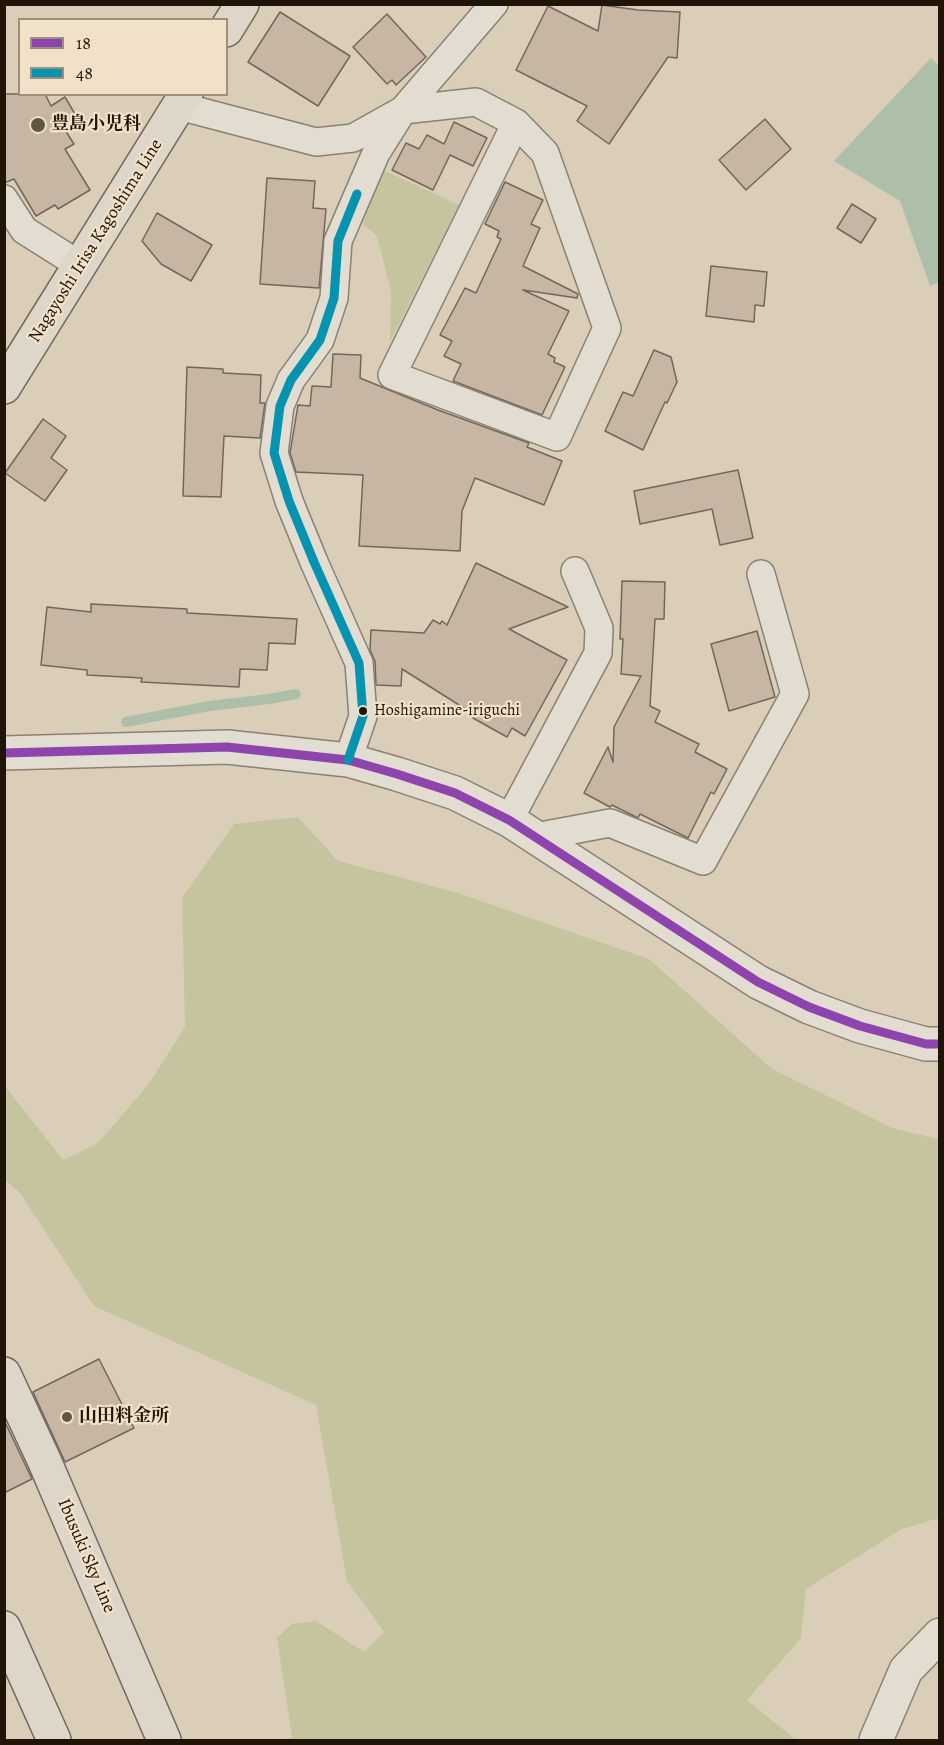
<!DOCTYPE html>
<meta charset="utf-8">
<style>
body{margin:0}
#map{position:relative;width:944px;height:1745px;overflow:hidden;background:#dbceb8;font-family:Alegreya,serif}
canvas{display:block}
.frame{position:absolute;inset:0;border:6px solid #201407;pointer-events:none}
.legend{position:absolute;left:18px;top:18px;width:210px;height:78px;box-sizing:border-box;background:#f1e1c8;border:2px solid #9d8f7b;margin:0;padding:8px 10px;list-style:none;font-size:18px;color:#201407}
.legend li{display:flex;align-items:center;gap:12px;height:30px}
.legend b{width:30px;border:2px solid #9d8f7b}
</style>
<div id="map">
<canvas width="944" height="1745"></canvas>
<div class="frame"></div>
<ul class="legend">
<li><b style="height:8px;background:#8e44ad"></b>18</li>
<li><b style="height:8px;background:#0593b0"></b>48</li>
</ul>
</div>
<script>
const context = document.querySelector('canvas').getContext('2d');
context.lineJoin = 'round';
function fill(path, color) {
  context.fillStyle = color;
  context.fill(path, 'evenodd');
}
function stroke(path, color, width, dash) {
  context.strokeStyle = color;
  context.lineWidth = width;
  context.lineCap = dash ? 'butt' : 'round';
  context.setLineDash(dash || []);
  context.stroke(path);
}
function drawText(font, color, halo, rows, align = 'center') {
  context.font = font + ' Alegreya,"Noto Serif JP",serif';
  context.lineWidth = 4.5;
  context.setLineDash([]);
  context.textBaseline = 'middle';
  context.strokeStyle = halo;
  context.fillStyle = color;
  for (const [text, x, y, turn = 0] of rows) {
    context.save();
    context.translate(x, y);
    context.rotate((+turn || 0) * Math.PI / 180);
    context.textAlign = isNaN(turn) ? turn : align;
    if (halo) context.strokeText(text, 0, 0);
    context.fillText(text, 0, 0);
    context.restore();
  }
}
fill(new Path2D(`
 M381,169L459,205L390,342L391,291L377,236L363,224Z
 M298,817L338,861L455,892L649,959L772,1069L895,1129L939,1139V1518L902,1529L806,1589L801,1638L747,1700L796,1740H285L292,1737L277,1638L292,1624L316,1621L364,1652L384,1632L347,1581L316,1405L94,1306L20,1193L5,1180L4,1085L63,1160L98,1143L148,1085L185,1027L182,898L234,824Z`), '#c6c49f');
fill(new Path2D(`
 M931,58L940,67V282L930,286L900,201L834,161Z`), '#adbfa9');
stroke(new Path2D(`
 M126,722L209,706L269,699L296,694`), '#adbfa9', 10);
const building = new Path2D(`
 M602,5L638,10L680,12L677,58L668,57L609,144L577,121L587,106L516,70L548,6L598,31Z
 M280,12L350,56L318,106L248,62Z
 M387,14L426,57L396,85L392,80L387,84L353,47Z
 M4,94H45L51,106L65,97L79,121L65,130L74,144L65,149L90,190L58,209L55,205L36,216L14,179L4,183Z
 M765,119L791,149L746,190L719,160Z
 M454,122L487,138L473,166L450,155L433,190L392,170L406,143L419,149L427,135L444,144Z
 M267,178L315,181L313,208L326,209L319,288L260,284Z
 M505,182L543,200L531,224L540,228L523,266L578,294L577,298L523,290L569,311L548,354L555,358L554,362L565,367L542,415L453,381L461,364L444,356L452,341L440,335L465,288L476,293L501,239L497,237L499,231L485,224Z
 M852,204L876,219L861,243L837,228Z
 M157,213L212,245L191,281L161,264L142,241Z
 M711,266L767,272L764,306L755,305L754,322L706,316Z
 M654,350L671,357L677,382L667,403L665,402L643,450L605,431L623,392L633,396Z
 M333,354L361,355L360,378L438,410L529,443L527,447L562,461L544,505L475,478L462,511L460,551L359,546L363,475L296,472L290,453L298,405L310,406L312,386L331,387Z
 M187,367L223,369V373L261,375L260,403H265L260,438L224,436L221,497L183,496Z
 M43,419L66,436L51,458L67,470L45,501L5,473Z
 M738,470L753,538L720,545L712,509L640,524L634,491Z
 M476,563L568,607L509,629L567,660L525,736L512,728L507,737L473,718L475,715L402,669L401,686L376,685L375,661L370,650L371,630L424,633L433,620L440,624L442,621L447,625Z
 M622,581L665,582L664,619H655L650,706L660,711L655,722L699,744L695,752L727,769L714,794L711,792L688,838L640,814L638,818L612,805L610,807L584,793L608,747L613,762L614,727L641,676L621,674L623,639H620Z
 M91,604L187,609V613L297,619L295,644L269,643L267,670L240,669L239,687L141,682L142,678L87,675V670L41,665L47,607L91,612Z
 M757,631L775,697L729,711L711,644Z
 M99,1359L134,1428L65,1462L33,1392Z
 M4,1420L32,1479L4,1493Z`);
fill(building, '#c7b6a4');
stroke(building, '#70685b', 1.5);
const minor = new Path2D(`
 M179,106L316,142L353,138L403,110L476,102L516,123L545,153L607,328L557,437L392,375L516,123
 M4,199L24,230L81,266
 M348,760L363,716L359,663L314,562L289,501L274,453L280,406L291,380L320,340L334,298L338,241L376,153L403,110L494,4
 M509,820L598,653L599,628L575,571
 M535,837L610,823L703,861L795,694L761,574`);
const tertiary = new Path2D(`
 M4,753L227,747L348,760L397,774L455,793L509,820L758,982L809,1007L860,1026L926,1044H940
 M876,1740L906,1670L940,1635`);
const primary = new Path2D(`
 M226,30L242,4
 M4,387L186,94`);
const motorway = new Path2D(`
 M4,1374L44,1460L164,1740
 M4,1628L54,1740`);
stroke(minor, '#8a8173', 30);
stroke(tertiary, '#8a8173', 36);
stroke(primary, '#70685b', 36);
stroke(motorway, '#70685b', 36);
stroke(minor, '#e3dcd1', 27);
stroke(tertiary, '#e3dcd1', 33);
stroke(primary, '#ded6c9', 33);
stroke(motorway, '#ded6c9', 33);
stroke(new Path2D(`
 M4,753L227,747L348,760L397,774L455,793L509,820L758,982L809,1007L860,1026L926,1044H940`), '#8e44ad', 9);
stroke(new Path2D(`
 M348,760L363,716L359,663L314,562L289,501L274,453L280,406L291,380L320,340L334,298L338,241L357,194`), '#0593b0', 9);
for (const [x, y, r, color] of [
 [38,125,8,"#615545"],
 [363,711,5,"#201407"],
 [67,1417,6,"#615545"]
]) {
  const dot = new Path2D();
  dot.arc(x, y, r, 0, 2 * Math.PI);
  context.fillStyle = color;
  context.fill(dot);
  stroke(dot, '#f1e1c8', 2);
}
drawText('16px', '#201407', '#f1e1c8', [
 ["Hoshigamine-iriguchi",374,711]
], 'left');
drawText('bold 18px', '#201407', '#f1e1c8', [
 ["豊島小児科",51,125],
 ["山田料金所",79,1417]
], 'left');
drawText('18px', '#201407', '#f1e1c8', [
 ["Nagayoshi Irisa Kagoshima Line",96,241,-58],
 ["Ibusuki Sky Line",86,1556,67]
]);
</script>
